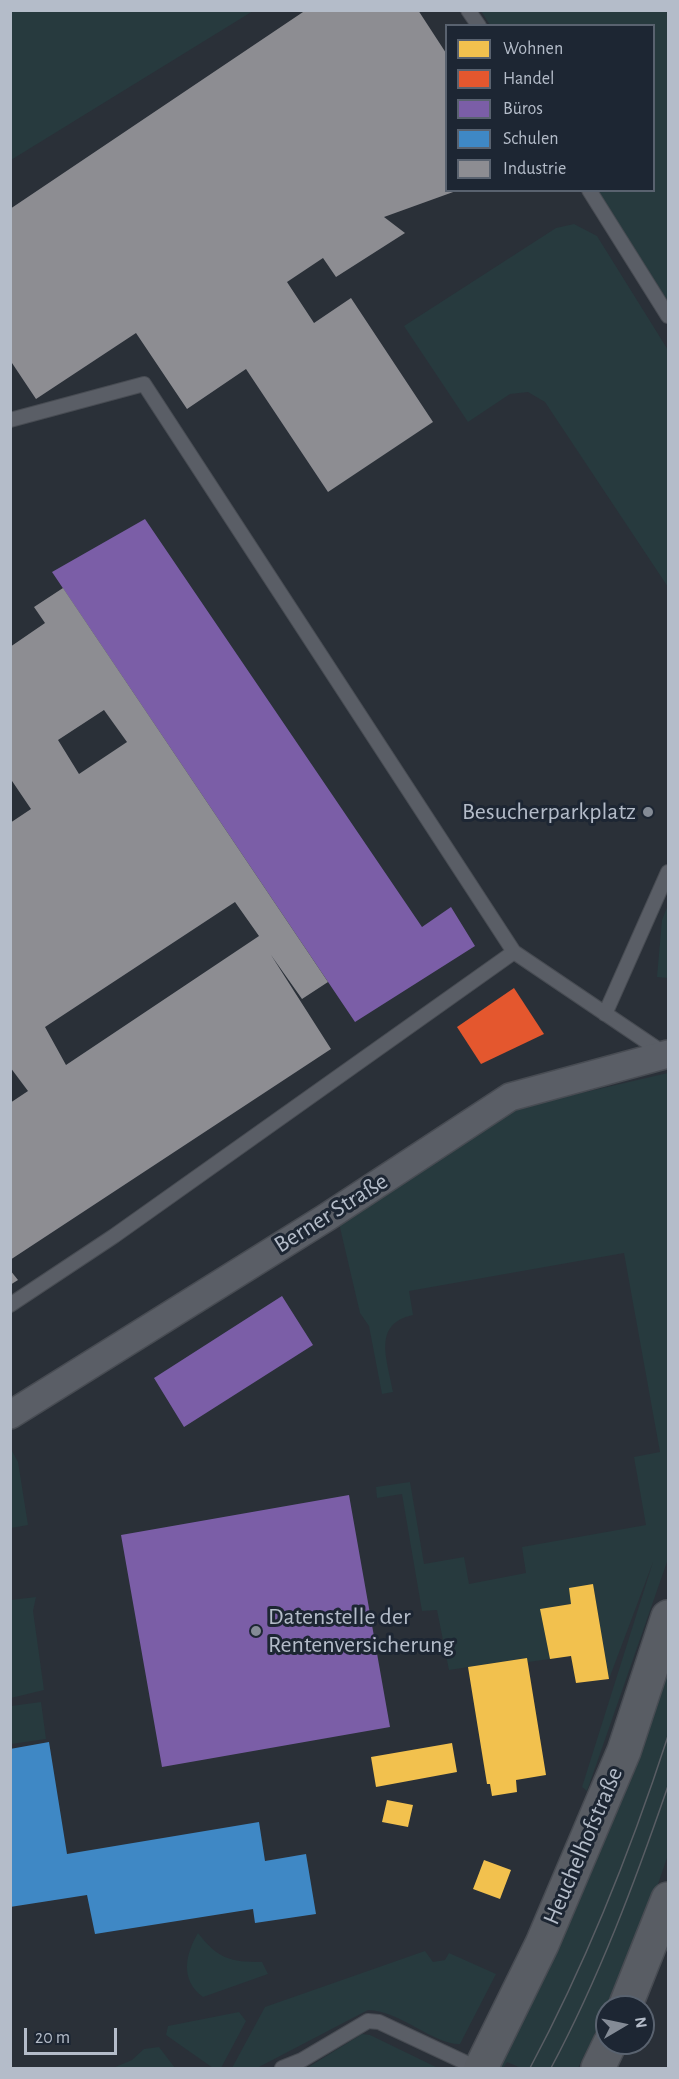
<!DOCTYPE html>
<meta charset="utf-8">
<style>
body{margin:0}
#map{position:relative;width:679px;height:2079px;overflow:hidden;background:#2a3038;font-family:"Alegreya Sans",sans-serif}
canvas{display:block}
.frame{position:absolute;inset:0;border:12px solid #b4bcc9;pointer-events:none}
.legend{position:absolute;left:445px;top:24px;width:210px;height:168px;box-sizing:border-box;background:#1d2633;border:2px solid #59626f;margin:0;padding:8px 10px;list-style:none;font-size:18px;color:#b4bcc9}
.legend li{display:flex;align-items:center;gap:12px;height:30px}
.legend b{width:30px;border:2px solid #59626f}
.north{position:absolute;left:595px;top:1995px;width:60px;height:60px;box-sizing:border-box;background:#1d2633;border:2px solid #59626f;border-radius:50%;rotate:81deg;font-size:16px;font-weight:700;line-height:24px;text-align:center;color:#b4bcc9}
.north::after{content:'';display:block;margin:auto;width:21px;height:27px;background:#848b96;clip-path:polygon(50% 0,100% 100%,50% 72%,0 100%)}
.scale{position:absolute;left:24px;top:2028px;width:93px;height:27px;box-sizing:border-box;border:3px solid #b4bcc9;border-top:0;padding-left:8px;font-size:18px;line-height:21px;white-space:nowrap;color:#b4bcc9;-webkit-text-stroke:4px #1d2633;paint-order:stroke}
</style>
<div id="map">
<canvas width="679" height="2079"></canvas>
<div class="frame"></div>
<ul class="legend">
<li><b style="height:16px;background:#f2c14e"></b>Wohnen</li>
<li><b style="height:16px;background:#e4572e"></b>Handel</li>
<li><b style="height:16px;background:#7b5ea7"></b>Büros</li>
<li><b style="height:16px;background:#3f88c5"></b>Schulen</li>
<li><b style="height:16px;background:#8d8d92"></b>Industrie</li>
</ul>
<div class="north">N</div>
<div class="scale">20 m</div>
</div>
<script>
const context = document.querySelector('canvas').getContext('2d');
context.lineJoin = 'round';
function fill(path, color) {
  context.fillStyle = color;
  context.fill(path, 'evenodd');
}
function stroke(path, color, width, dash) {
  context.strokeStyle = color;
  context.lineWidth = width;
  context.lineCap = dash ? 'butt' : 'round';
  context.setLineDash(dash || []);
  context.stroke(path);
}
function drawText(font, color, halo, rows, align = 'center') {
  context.font = font + ' "Alegreya Sans",sans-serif';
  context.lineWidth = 6;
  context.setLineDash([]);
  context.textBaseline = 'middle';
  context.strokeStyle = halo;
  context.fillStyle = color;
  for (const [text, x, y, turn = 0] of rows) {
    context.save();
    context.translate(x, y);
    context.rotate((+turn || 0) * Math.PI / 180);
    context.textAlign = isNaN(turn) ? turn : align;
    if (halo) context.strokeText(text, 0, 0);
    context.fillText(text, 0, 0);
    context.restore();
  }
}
fill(new Path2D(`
 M11,10H253V11L11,160Z
 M481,11H668V301L597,191L654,190V26L490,25Z
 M574,224L597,236L668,350V587L545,402L528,392L510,394L468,422L404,326L556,228Z
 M668,905V978L657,977L662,920Z
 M668,1073V1559L587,1791L582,1787L653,1562L609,1679L593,1584L571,1604L541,1609L550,1659L528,1662L526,1658L449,1670L437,1610L422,1611L402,1494L377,1498L376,1487L410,1482L424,1564L464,1557L469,1584L526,1573L522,1547L646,1525L634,1457L660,1452L624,1253L409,1291L413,1315C371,1324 388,1361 393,1392L382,1394L369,1326L360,1313L338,1219L516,1108Z
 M11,1449L18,1462L28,1525L11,1528Z
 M36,1597L33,1611L44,1690L11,1698V1600Z
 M668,1657V1855L646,1919L615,1993L578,2068H521L507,2062L503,2068H495Z
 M41,1702L46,1739L11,1744V1706Z
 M198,1933C218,1959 230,1962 262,1962L268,1974L203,1997C180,1980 185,1955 198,1933Z
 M425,1951L433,1962L445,1960L449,1953L496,1974L460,2044C434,2045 401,2011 368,2010L257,2068H232L265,2007Z
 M239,2012L246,2021L221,2068H213L166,2035L168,2026Z
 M362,2034L370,2035L438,2068H307Z
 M159,2047L175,2068H113L132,2060L144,2049Z`), '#273a3e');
fill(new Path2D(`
 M593,1584L609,1679L576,1683L571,1656L550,1659L540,1609L571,1604L569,1588Z
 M527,1658L546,1775L516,1780L517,1792L492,1796L490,1784H487L468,1667Z
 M452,1743L457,1772L376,1787L371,1757Z
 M387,1800L413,1805L408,1827L382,1822Z
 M484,1860L511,1870L500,1899L473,1889Z`), '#f2c14e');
fill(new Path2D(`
 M514,988L544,1034L481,1064L457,1027Z`), '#e4572e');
fill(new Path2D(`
 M145,519L422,927L451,907L475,946L355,1022L52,572Z
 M282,1296L313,1345L184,1427L154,1378Z
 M349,1495L390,1727L162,1767L121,1535Z`), '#7b5ea7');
fill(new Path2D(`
 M49,1742L67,1854L259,1822L265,1861L306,1854L316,1914L255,1923L253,1909L95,1934L87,1895L10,1907V1749Z`), '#3f88c5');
fill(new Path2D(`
 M306,10H418L446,53V190L456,191L384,217L405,233L336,277L323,258L287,282L314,323L351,298L433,422L328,492L246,369L187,409L136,333L36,399L10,360V209Z
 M63,588L328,982L302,999L271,955L331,1049L10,1260V1103L28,1091L10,1067V823L31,809L10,778V647L45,623L34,607ZM104,710L127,742L79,774L58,740ZM235,902L259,936L66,1065L45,1027Z
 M10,1270L18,1280L10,1285Z`), '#8d8d92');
const lane = new Path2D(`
 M468,10L479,26
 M589,190L668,316
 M10,420L144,384L514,952L665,1054
 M605,1014L668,872
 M10,1305L114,1236L514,952
 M282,2068L302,2060L368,2021L379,2022L477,2068`);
const street = new Path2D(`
 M10,1415L327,1217L510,1097L668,1054`);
const secondary = new Path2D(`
 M625,2007L668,1899
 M481,2068L542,1944L624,1751L668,1617
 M598,2068L610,2043`);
stroke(lane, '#484c53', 16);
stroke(street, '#484c53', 30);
stroke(secondary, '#484c53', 36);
stroke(lane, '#5a5e66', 14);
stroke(street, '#5a5e66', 27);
stroke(secondary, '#595d64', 33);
stroke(new Path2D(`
 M530,2068C586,1963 631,1850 668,1736
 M551,2068C599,1978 635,1882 668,1786`), '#595d64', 1.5);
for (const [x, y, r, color] of [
 [648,812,6,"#848b96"],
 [256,1631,6,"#848b96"]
]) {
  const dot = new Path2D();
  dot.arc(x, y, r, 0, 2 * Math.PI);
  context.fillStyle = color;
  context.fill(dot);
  stroke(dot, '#1d2633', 2);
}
drawText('24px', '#b4bcc9', '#1d2633', [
 ["Besucherparkplatz",636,812],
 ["Datenstelle der",268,1617,"left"],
 ["Rentenversicherung",268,1645,"left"]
], 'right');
drawText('24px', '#b4bcc9', '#1d2633', [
 ["Berner Straße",331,1213,-32],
 ["Heuchelhofstraße",583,1846,-67]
]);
</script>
